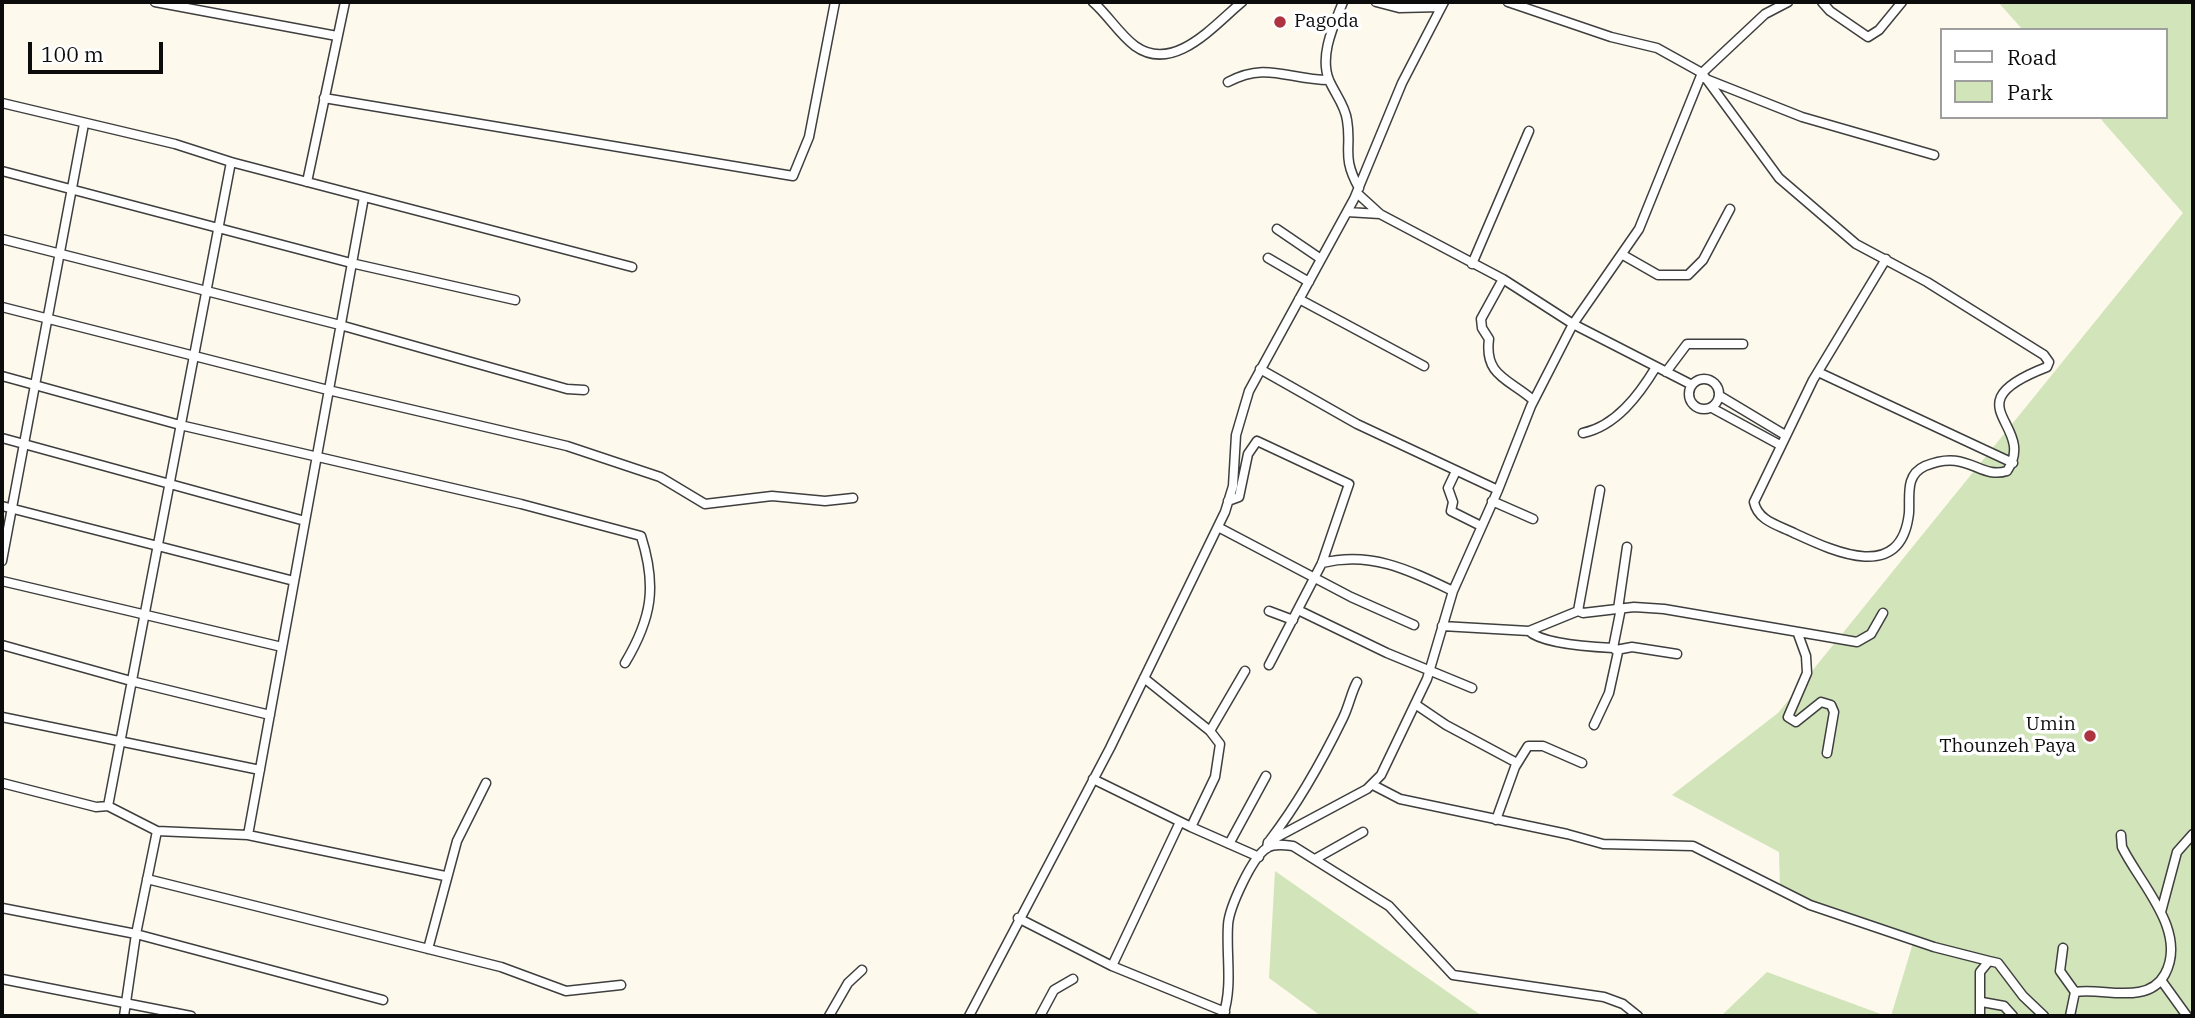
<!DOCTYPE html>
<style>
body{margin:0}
#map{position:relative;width:2195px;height:1018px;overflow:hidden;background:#fdf9ec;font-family:"IBM Plex Serif",serif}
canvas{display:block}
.frame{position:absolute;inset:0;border:4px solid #0c0c0c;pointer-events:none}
.legend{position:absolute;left:1940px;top:28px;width:228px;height:91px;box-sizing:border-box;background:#fff;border:2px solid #9e9e9e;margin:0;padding:9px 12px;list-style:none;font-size:21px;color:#0c0c0c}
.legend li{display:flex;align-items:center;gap:14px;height:35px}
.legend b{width:35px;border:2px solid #9e9e9e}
.scale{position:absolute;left:28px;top:42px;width:135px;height:32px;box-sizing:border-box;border:4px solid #0c0c0c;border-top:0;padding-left:9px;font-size:21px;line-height:24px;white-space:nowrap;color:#0c0c0c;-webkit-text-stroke:5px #fff;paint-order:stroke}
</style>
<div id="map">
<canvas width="2195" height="1018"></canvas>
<div class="frame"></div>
<ul class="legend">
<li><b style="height:9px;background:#fff"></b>Road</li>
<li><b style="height:19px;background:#d2e4ba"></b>Park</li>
</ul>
<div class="scale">100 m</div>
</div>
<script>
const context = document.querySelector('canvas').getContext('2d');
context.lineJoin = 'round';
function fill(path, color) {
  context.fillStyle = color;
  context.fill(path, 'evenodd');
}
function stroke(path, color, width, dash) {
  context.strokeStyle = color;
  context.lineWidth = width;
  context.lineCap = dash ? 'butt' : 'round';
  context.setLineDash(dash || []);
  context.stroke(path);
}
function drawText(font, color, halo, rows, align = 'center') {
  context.font = font + ' "IBM Plex Serif",serif';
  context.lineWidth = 7;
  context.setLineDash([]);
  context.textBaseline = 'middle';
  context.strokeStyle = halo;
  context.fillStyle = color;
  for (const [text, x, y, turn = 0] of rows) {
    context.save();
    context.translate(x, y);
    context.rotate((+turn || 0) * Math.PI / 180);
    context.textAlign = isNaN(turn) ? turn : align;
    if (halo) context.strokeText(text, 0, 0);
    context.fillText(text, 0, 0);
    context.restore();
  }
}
fill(new Path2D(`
 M1998,2H2193V1016H1891L1913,943L1780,888L1779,852L1672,795L1778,713L2183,213L2099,117H2165V30H2023Z
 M1275,871L1482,1016H1321L1269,978Z
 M1767,972L1886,1016H1721Z`), '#d2e4ba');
const minor = new Path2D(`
 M155,2L337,36
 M1093,2C1108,15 1119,34 1135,46C1174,74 1214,25 1242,2
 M1343,2C1334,25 1319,55 1329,80C1335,94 1345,105 1347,120C1352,149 1341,156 1359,188
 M1376,2L1399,8L1441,7
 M1508,2L1611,37L1657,48L1702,73L1779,178L1856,244L1927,282L2044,355L2049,362L2047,367C1948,405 2039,424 2007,471C1979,480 1968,448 1925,466C1905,475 1910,495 1909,513C1901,584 1833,551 1794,533C1778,525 1758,521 1754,502L1813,380L1886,259
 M1822,2L1830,11L1868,37L1879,30L1902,2
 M1706,79L1802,117L1934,155
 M1228,82C1267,61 1288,80 1329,80
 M324,98L793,176L809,137L835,2
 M2,103L175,144L231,162L632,267
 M2,171L351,263L515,300
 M307,182L345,2
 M1357,193L1380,214L1503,279L1573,324L1692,385
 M1347,212L1380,214
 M1277,229L1321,259
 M2,239L340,325L567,389L584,390
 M1623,255L1658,275H1688L1703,260L1730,209
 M1268,258L1309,282
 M1472,264L1529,131
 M1503,279L1481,319L1482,328L1489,339C1484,376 1509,379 1533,400
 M1299,299L1424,366
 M2,307L328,390L567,446L660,477L705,504L772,496L825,501L853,498
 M1260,369L1357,424L1498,490
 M1666,372L1687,344H1743
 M1818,372L2013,463
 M2,376L180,425L521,504L641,536C657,586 652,618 625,663
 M1689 394a15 15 0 1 1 30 0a15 15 0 1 1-30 0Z
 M1720,396L1785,435
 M1712,408L1780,445
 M1583,433C1616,426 1639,395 1656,367
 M2,438L305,521
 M1456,471L1448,488L1453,502L1451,511L1481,526
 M1228,501L1239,497L1248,454L1257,441L1349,484L1322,563L1269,665
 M1492,501L1533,519
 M2,506L294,581
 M1218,527L1351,597L1414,625
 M2,561L84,124
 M1322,563C1371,551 1409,570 1453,591
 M2,581L282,647
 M1618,609L1627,547
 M1298,610L1387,653L1472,688
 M1269,611L1293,620
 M1578,611L1600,490
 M1442,626L1529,631L1578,611L1583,613L1634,607L1664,609L1857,642L1871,634L1883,613
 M1529,631C1542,644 1593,647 1613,648L1618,652L1609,693L1594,725
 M1798,634L1806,656L1807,673L1788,717L1796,722L1821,702L1831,705L1834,712L1827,753
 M2,645L131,681L270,715
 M1613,648L1621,608
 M1616,650L1632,647L1677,654
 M1144,678L1210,731L1220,744L1215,777L1191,827
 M1415,704L1446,725L1517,763
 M2,717L260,770
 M1210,731L1245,671
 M1093,779L1191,827L1259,857
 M2,783L96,807L108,806L157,831L248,835L445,876
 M1373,785L1400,799L1567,834L1603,844L1693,846L1810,905L1934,947L1989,961
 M108,806L231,162
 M1496,820L1515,767L1528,746H1543L1582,763
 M248,835L364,197
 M1270,840C1300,801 1322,761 1343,718C1349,706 1351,693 1357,682
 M1229,844L1266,776
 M1267,848L1268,842L1367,789L1381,775L1427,679L1453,591L1498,490L1531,406L1573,324L1639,229L1702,73L1765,14L1788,2
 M1315,859L1363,832
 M147,879L501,967L566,991L621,985
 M2,908L136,934L383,1000
 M2161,912L2177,852L2193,834
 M1018,918L1112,966L1225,1012
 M2063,948L2060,971L2075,992
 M428,949L457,841L486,783
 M1112,966L1180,822
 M2,979L191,1016
 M2161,980L2187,1016
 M1982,1002L2004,1006L2013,1016
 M124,1016L136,934L157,831
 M829,1016L848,983L862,970
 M969,1016L1110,748L1225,512L1233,486L1236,435L1249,391L1354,199L1402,83L1444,2
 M1040,1016L1054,990L1073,979
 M1223,1016C1233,985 1226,957 1228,925C1229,908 1252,857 1267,848C1274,843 1285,845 1293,846L1389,906L1453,975L1604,997L1623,1004L1638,1016
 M1980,1016V972L1989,961L1998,963L2023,996L2044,1016
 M2070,1016L2075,992C2096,989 2118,996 2139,992C2151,990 2159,985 2165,974C2188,931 2140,884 2122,847L2121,835`);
stroke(minor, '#3f3f3f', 11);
stroke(minor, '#fff', 8);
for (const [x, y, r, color] of [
 [1280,22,7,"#ad3341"],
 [2090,736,7,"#ad3341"]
]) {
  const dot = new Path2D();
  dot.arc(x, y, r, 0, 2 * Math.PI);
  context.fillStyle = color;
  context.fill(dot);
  stroke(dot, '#fff', 2.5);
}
drawText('19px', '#0c0c0c', '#fff', [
 ["Pagoda",1294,22],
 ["Umin",2076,725,"right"],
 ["Thounzeh Paya",2076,747,"right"]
], 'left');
</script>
